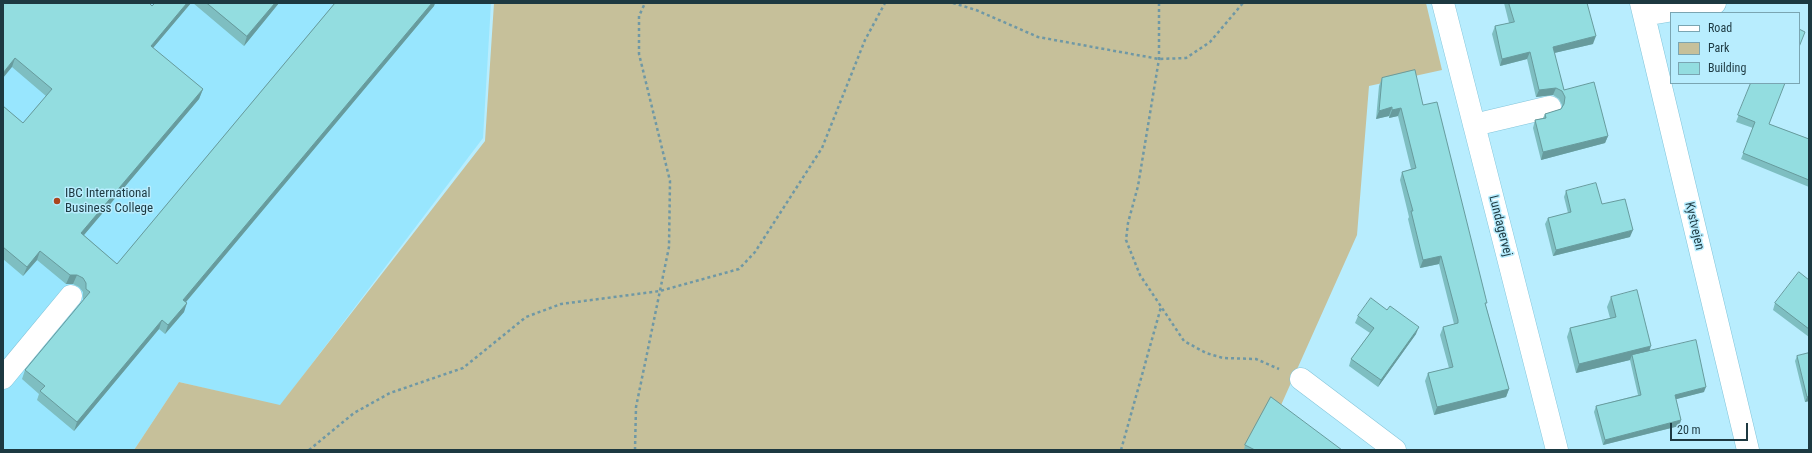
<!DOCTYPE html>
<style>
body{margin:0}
#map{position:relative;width:1812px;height:453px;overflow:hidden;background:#b8edfe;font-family:"Roboto Condensed",sans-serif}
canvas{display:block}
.frame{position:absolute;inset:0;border:4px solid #1d3941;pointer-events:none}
.legend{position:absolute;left:1670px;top:12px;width:130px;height:72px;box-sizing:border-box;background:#b8edfe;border:1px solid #7aa5b2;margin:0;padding:5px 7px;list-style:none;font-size:12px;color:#1d3941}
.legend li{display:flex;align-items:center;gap:8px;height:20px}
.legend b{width:20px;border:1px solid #7aa5b2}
.scale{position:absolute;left:1670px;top:423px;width:78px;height:18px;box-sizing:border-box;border:2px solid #1d3941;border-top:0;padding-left:5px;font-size:12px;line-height:14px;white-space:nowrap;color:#1d3941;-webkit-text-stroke:3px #b8edfe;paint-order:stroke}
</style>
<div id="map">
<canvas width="1812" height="453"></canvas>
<div class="frame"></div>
<ul class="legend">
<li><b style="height:5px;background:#fff"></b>Road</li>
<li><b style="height:11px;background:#c6c09a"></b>Park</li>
<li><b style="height:11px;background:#93dde0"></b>Building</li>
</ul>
<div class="scale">20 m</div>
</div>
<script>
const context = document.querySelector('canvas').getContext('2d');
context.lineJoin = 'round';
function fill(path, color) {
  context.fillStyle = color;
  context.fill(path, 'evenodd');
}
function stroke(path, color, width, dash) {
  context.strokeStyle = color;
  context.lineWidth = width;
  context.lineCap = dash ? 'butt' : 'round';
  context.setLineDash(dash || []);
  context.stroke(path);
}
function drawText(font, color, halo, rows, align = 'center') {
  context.font = font + ' "Roboto Condensed",sans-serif';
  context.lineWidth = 3;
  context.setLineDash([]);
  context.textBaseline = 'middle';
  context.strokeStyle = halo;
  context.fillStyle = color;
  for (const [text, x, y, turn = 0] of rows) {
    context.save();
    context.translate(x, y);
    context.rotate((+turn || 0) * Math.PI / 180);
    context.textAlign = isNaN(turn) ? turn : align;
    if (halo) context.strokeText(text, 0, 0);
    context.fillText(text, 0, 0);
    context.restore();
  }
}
fill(new Path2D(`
 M3,3H491L483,138L280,406L179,382L134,450H3Z`), '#98e6fe');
fill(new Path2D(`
 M494,3H1426L1442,70L1369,86L1357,235L1261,450H134L179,382L280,405L485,141Z`), '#c6c09a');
const minor = new Path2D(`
 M1443,3L1557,450
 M1641,3L1748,450
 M1644,15L1715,3
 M1474,125L1550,107
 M3,378L71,296
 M1301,379L1395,450`);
stroke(minor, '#83c5da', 23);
stroke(new Path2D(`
 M953,3L976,10L1038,37L1159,59L1186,58L1210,42L1243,3
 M1159,3V59L1138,186L1128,223L1126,240L1140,275L1184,341L1206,353L1223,358L1256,359L1279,369
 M309,450L354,413L390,393L463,368L526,317L561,304L660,291L739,269L755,252L822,148L865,40L885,3
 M635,450L636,407L669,247L670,181L639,54V16L645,3
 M1121,450L1161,307`), '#6f98a5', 2.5, [3, 3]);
stroke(minor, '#fff', 22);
fill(new Path2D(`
 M3,3L152,6L191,3L153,48L203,89L199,99L84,235L117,264L335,3H435L434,6L186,302L184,312L165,334L159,329L74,431L37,400L39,394L22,379L25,370L84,299H83V292L79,287L73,284H66L37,260L23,276L3,259V106L23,123L46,96L12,67Z
 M193,3H279L244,46Z
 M1504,3H1587L1593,44L1554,53L1564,90L1608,136L1605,143L1541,160L1533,128L1535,120L1543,118L1545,114L1561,109L1562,107V105L1559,99L1553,95L1536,97L1527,59L1500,66L1492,34L1495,26L1509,23Z
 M1382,78L1423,105L1486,306L1509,389L1506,397L1434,415L1425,381L1428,373L1449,368L1440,335L1443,327L1454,324L1439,264L1420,268L1408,219L1409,217L1400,180L1402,172L1411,169L1398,116L1389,118V116L1376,119L1379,86Z
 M1751,83L1769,124L1809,139V187L1741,159L1753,128L1736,122Z
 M1566,191L1602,204L1630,237L1553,256L1545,224L1548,218L1568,213L1564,197Z
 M1809,280V337L1773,310L1775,303Z
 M1611,297L1649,351L1704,392L1676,399L1681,420L1679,426L1603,445L1594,412L1596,406L1638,395L1630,360L1576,373L1567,337L1570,328L1610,318L1607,307Z
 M1358,316L1416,334L1378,387L1349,366L1351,359L1370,333L1355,323Z
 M1809,353V401L1805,402L1795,361L1797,356Z
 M1245,445L1342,450H1244Z`), '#7ebec1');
fill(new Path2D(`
 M187,3H191L147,55L151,46Z
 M275,3H279L244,46L247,36Z
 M432,3H435L434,6L180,309L183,300Z
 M1596,36L1593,44L1550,54L1553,47Z
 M1530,52L1527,59L1500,66L1502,59Z
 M15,58L12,67L3,78V73Z
 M1556,88L1553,95L1536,97L1539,90Z
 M203,89L199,99L78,242L81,233Z
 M1392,107L1389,116L1376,119L1379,111Z
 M1401,108L1398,116L1389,118L1392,110Z
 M1608,136L1605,143L1541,160L1543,152Z
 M1633,230L1630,237L1553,256L1556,250Z
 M40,251L37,260L23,276L27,267Z
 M1441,256L1439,264L1420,268L1423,260Z
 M70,275H77L73,284H66Z
 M187,303L184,312L165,334L168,325Z
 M162,320L159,329L74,431L77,422Z
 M1419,327L1416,334L1378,387L1381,380Z
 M1651,346L1648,355H1632L1630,360L1576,373L1579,364Z
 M1706,387L1704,392L1673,400L1675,395Z
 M1509,389L1506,397L1434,415L1437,407Z
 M1809,396V401L1805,402L1807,397Z
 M1681,420L1679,426L1603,445L1605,440Z`), '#679b9d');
const building = new Path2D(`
 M3,3H149L152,6L155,3H187L151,46L203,89L81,233L117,264L335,3H432L183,300L187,303L168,325L162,320L77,422L40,391L45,386L25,370L90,292L86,289V283L83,278L77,275H70L40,251L27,267L3,247V106L23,123L52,89L15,58L3,73Z
 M207,3H275L247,36Z
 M1509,3H1587L1596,36L1553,47L1564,90L1594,82L1608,136L1543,152L1535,120L1546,118L1545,114L1561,109L1564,104L1565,97L1562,91L1556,88L1539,90L1530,52L1502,59L1495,26L1514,22Z
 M1799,29L1805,32L1799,47Z
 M1415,70L1423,105L1437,102L1487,303H1485L1509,389L1437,407L1428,373L1453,367L1443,327L1458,323V320L1441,256L1423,260L1411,211H1413L1402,172L1416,168L1401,108L1392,110V107L1379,111L1382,78Z
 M1751,83H1785L1769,124L1809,139V180L1743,153L1755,122L1738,115Z
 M1596,183L1602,204L1625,199L1633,230L1556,250L1548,218L1571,212L1566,191Z
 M1799,272L1809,280V329L1775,303Z
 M1637,290L1651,346L1579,364L1570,328L1616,317L1611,297Z
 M1371,298L1387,310L1390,306L1419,327L1381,380L1351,359L1374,328L1358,316Z
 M1696,340L1706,387L1675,395L1681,420L1605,440L1596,406L1641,395L1632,355Z
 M1809,353V396L1807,397L1797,356Z
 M1271,397L1342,450H1255L1245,445Z`);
fill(building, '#93dde0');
stroke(building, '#679b9d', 1);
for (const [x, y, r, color] of [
 [57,201,4,"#ab451d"]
]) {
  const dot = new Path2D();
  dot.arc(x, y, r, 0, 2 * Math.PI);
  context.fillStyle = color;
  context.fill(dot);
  stroke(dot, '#b8edfe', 1.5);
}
drawText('13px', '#1d3941', '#b8edfe', [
 ["IBC International",65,194],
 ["Business College",65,209]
], 'left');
drawText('13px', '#1d3941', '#b8edfe', [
 ["Lundagervej",1500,226,76],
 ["Kystvejen",1694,226,77]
]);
</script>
